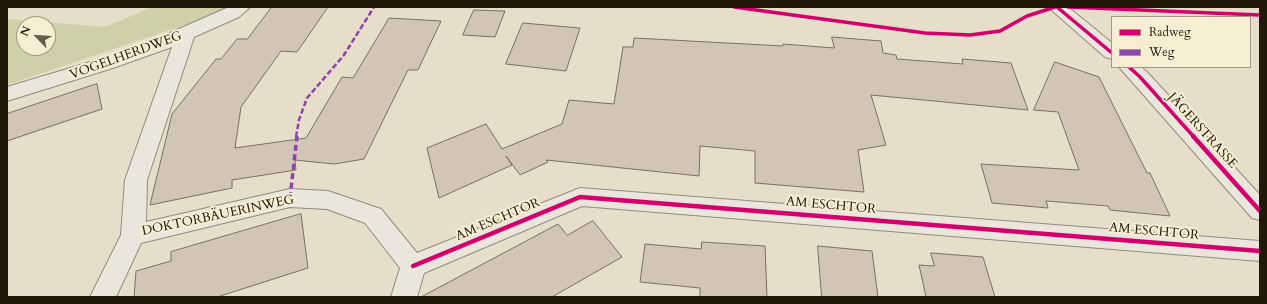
<!DOCTYPE html>
<meta charset="utf-8">
<style>
body{margin:0}
#map{position:relative;width:1267px;height:304px;overflow:hidden;background:#e6dec9;font-family:Cardo,serif}
canvas{display:block}
.frame{position:absolute;inset:0;border:8px solid #22180a;pointer-events:none}
.legend{position:absolute;left:1111px;top:16px;width:140px;height:52px;box-sizing:border-box;background:#f7edd3;border:1px solid #a29883;margin:0;padding:5px 7px;list-style:none;font-size:12px;color:#22180a}
.legend li{display:flex;align-items:center;gap:8px;height:20px}
.legend b{width:20px;border:1px solid #a29883}
.north{position:absolute;left:16px;top:16px;width:40px;height:40px;box-sizing:border-box;background:#f7edd3;border:1px solid #a29883;border-radius:50%;rotate:295deg;font-size:11px;font-weight:700;line-height:16px;text-align:center;color:#22180a}
.north::after{content:'';display:block;margin:auto;width:14px;height:18px;background:#675d4d;clip-path:polygon(50% 0,100% 100%,50% 72%,0 100%)}
</style>
<div id="map">
<canvas width="1267" height="304"></canvas>
<div class="frame"></div>
<ul class="legend">
<li><b style="height:5px;background:#d6006c"></b>Radweg</li>
<li><b style="height:5px;background:#8e44ad"></b>Weg</li>
</ul>
<div class="north">N</div>
</div>
<script>
const context = document.querySelector('canvas').getContext('2d');
context.lineJoin = 'round';
function fill(path, color) {
  context.fillStyle = color;
  context.fill(path, 'evenodd');
}
function stroke(path, color, width, dash) {
  context.strokeStyle = color;
  context.lineWidth = width;
  context.lineCap = dash ? 'butt' : 'round';
  context.setLineDash(dash || []);
  context.stroke(path);
}
function drawText(font, color, halo, rows, align = 'center') {
  context.font = font + ' Cardo,serif';
  context.lineWidth = 4;
  context.setLineDash([]);
  context.textBaseline = 'middle';
  context.strokeStyle = halo;
  context.fillStyle = color;
  for (const [text, x, y, turn = 0] of rows) {
    context.save();
    context.translate(x, y);
    context.rotate((+turn || 0) * Math.PI / 180);
    context.textAlign = isNaN(turn) ? turn : align;
    if (halo) context.strokeText(text, 0, 0);
    context.fillText(text, 0, 0);
    context.restore();
  }
}
fill(new Path2D(`
 M153,7H228L217,14L7,85V19L105,27ZM24,24H48V48H24Z`), '#cfcfa9');
const building = new Path2D(`
 M272,7H328L297,52L281,51L241,107L235,148L306,138L342,77L353,78L389,18L441,21L418,70H408L364,159L334,164L295,160L296,170L232,180V188L150,205L172,114L216,59H221L237,39H247Z
 M474,10L505,11L495,37L463,35Z
 M523,23L580,28L566,71L506,64Z
 M832,37L881,41L883,53L896,55L897,59L963,64L962,59L1011,63L1028,110L871,95L886,145L858,150L864,192L755,183V151L700,146L699,176L546,160L548,162L520,175L506,156L512,165L439,198L427,148L486,124L502,149L562,124L569,100L614,104L623,47H633L634,38L783,46V44L834,48Z
 M1055,62L1099,77L1147,173H1150L1170,216L1110,210L1108,206L1046,201L1048,208L992,203L981,164L1079,170L1058,112L1034,110Z
 M97,84L102,109L7,141V114Z
 M301,214L308,268L217,297H134L136,271L171,261V252Z
 M593,221L622,257L552,297H421L558,224L567,235Z
 M702,242L765,246L767,297H700V288L640,282L645,244L701,249Z
 M818,246L872,251L878,297H822Z
 M931,253L983,257L995,297H926L919,265L934,266Z`);
fill(building, '#d2c5b6');
stroke(building, '#767164', 1);
const street = new Path2D(`
 M229,7H250L239,17L194,37L147,180L146,222L290,189L328,191L381,209L417,253L580,188L1260,241V261L582,206L424,273L417,297H391L400,268L365,223L327,209L290,207L141,243L116,297H90L121,235L125,180L172,47L113,68L7,101V87L100,59L149,42Z
 M1048,7H1068L1112,43V59L1105,57Z
 M1119,67H1141L1147,72L1260,195V220L1252,218Z`);
stroke(street, '#918c7e', 2);
fill(street, '#eae6dc');
stroke(new Path2D(`
 M296,137L299,120L307,98L344,55L374,7`), '#8e44ad', 2.5, [5.5, 2.5]);
stroke(new Path2D(`
 M290,198L297,136`), '#8e44ad', 3.5, [6, 3.5]);
stroke(new Path2D(`
 M734,7L925,33L970,35L1000,31L1027,16L1055,7
 M1057,7L1112,53
 M1068,7L1260,15
 M1129,67L1140,77L1194,137`), '#d6006c', 3.5);
stroke(new Path2D(`
 M1193,136L1260,211
 M413,266L580,197L1260,251`), '#d6006c', 4.5);
drawText('13px', '#22180a', '#f7edd3', [
 ["VOGELHERDWEG",126,56,-20],
 ["JÄGERSTRASSE",1202,131,48],
 ["AM ESCHTOR",831,206,5],
 ["DOKTORBÄUERINWEG",218,216,-12],
 ["AM ESCHTOR",498,220,-23],
 ["AM ESCHTOR",1154,232,5]
]);
</script>
